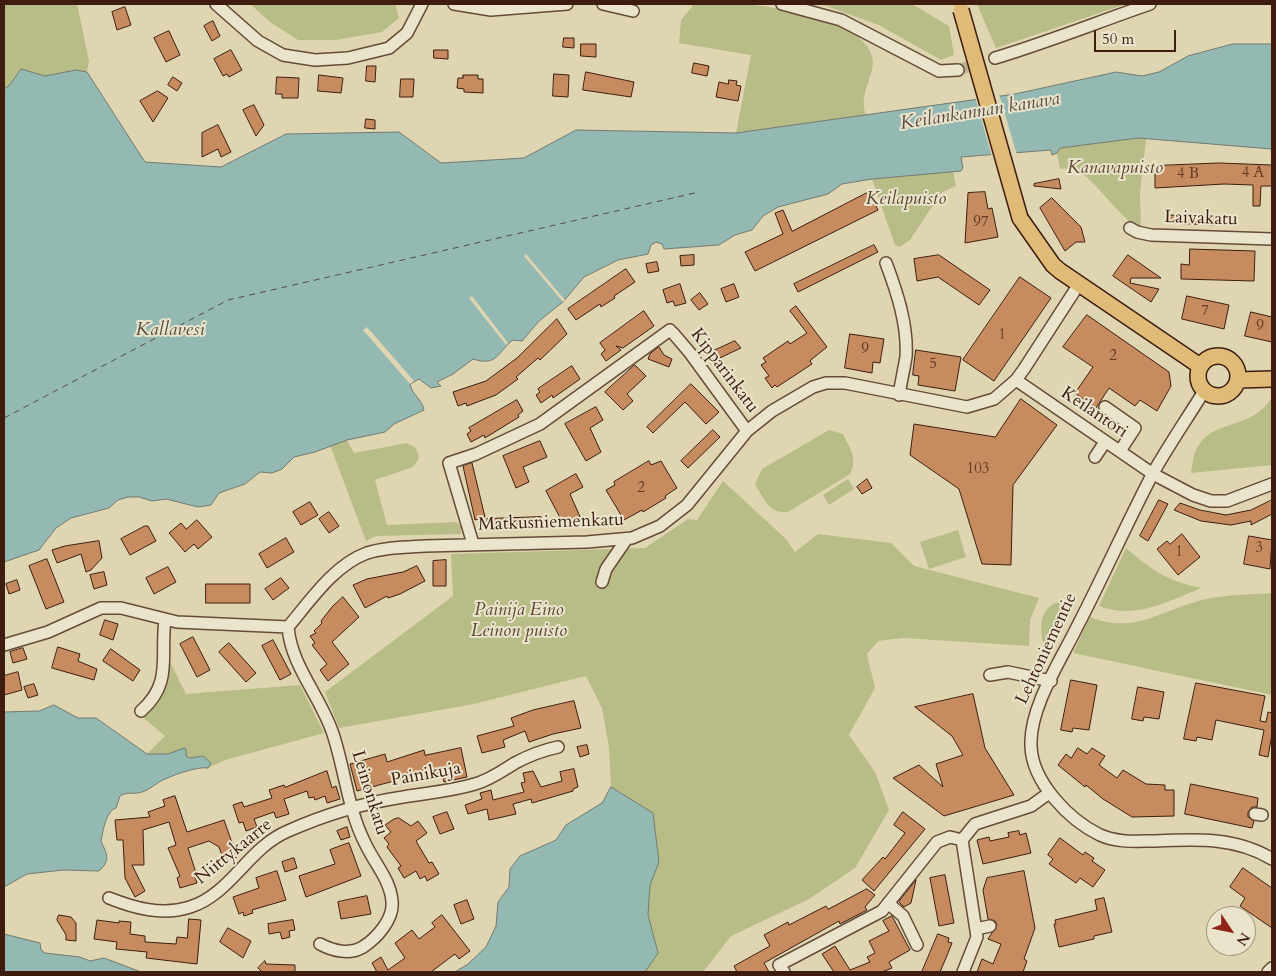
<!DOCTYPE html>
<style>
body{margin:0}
#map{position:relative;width:1276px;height:976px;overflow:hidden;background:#dfd6b1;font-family:Cardo,serif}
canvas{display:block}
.frame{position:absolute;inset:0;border:5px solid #3e1d10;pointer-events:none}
.north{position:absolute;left:1206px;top:906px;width:50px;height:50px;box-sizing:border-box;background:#eae4cc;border:1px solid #a59481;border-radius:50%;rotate:124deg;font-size:14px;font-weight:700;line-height:20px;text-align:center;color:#3e1d10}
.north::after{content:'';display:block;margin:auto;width:18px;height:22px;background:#8f2418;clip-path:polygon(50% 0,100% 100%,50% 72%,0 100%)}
.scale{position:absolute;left:1094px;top:30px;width:82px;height:22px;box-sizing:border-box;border:2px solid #3e1d10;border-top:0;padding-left:6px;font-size:15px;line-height:18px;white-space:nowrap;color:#3e1d10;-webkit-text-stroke:4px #eae4cc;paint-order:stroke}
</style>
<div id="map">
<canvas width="1276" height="976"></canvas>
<div class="frame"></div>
<div class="north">N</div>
<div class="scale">50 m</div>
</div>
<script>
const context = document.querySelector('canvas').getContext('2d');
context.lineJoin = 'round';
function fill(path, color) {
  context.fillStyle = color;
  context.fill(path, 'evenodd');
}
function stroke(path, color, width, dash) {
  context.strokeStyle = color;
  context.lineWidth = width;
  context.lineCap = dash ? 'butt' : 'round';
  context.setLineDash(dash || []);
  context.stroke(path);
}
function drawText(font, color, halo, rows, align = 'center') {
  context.font = font + ' Cardo,serif';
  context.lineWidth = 4;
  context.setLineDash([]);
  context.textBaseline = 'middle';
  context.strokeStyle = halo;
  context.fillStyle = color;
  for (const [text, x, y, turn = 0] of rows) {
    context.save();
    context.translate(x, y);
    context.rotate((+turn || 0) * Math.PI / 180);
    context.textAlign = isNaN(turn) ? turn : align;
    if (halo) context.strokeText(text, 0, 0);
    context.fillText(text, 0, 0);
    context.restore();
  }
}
fill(new Path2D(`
 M4,4H77L89,61L87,72L76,70L45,76L21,69L9,86L4,89Z
 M250,4H395L399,18L382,32L336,40H298L270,22Z
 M694,4C710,4 727,3 743,4C775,6 864,22 872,56C877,75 857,93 866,115L736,133L751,55L679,43L681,20Z
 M821,4H912L949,26L954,55L941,60L879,25Z
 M977,4H1126L996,48Z
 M1138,138L1146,139L1140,193L1141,229C1117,215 1104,191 1083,174C1076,169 1068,168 1060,169L1057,153L1060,148Z
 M953,171L956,186L941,193L910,240L900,247L895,245L872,179Z
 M1272,397V465L1191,473C1192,466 1193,457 1196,450C1212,417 1251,432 1272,397Z
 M829,430L843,434C850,449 858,458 850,474L788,512C769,514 764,499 755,484L762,469Z
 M347,440L354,453L407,443L416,448L419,458L413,467L375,480L387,525L456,522L461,526V534L376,536L366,541L330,445Z
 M848,479L854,489L829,505L823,495Z
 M723,481L786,539L795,552L818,534L891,543L914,566L1039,598L1030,620L1029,646L903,638L878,641L867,654L875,688L849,735L875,772L889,810L855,868L809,899L731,936L703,972H645L658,953L648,915L650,885L659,862L653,813L611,787L609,747L602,708L586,676L474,704L339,728L325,692L453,596L451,554L645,548L688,519L697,520Z
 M958,530L966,557L929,569L920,542Z
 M1126,548C1151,570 1169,582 1202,588C1168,601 1136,620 1099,606Z
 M1272,593V695L1073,653L1090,617C1134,635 1162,610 1202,600C1225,594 1249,595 1272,593Z
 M1059,602L1067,605L1046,651C1039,634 1037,607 1059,602Z
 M169,660L186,694L300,685L324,733L225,760L208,768L211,763L203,756L190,758L186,756V749L168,754H147L165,736L141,716L166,685Z`), '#b8bc87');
const water = new Path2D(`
 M1233,44H1272V149L1138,138L1060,148L1057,153L1052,155L1051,150L961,157L963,168L961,171L872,179L842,184L828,194L778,207L763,216L752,230L735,235L719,245L664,249L662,244L656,242L651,245L648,254L618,260L584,277L563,302L539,321L522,341L513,340C497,352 498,367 473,359L453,374L437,382L441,386L431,388L419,379L410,384C412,395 422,399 424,410L394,424L385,432L347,440L315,452L294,457L282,469L272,473L260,472L245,484L219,493L211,505L198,507L166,499L152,501L139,497H128L118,500L109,508L71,518L56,528L39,550L4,562V89L9,86L21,69L45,76L76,70L87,72L145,162L221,167L286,134L399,132L441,163L524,158L576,130L736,133L1015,94L1116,72L1142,76L1159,72L1188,56Z
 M54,705L78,718H96L147,754H168L184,748L186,749V756L190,758L203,756L211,763L208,768C197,766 170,776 159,782C153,786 149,790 142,792C134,795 128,791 120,796L116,808C106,811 103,831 101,841C107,854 111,860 99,871L63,870L27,874L4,887V712L39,711Z
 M611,787L653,813L659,862L650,885L648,915L658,953L645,972H455L468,964L486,947L496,926L498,902L509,887L510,869L520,856L556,840L566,825L602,803Z
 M4,934L40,943L41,950L45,953L80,957L90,961L104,958L141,972H4Z`);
fill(water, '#94b8b2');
stroke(water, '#727a71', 1);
fill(new Path2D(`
 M999,94L1017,155L992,157L975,97Z
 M526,254L565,300L563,302L524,256Z
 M472,296L508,343L506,345L469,298Z
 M367,327L414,381L410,384L363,330Z`), '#dfd6b1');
stroke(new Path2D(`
 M4,418L228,300L699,192`), '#584c41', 1, [6, 5]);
const building = new Path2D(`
 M125,7L131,25L117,30L112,12Z
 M213,21L220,36L212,41L204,26Z
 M169,31L180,55L166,62L154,38Z
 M564,38H574V48L563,47Z
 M581,44H596V57L581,56Z
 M231,50L242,70L229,77L227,74L223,76L214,59Z
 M434,50H448V59L434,58Z
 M694,63L709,66L707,76L692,73Z
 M367,66H376L375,82L366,81Z
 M586,72L634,82L631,97L583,90Z
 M554,74L569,75L568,97L553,96Z
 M319,75L343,78L341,93L318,91Z
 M463,75H478V79H483V93L464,92V89L457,88L458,78H463Z
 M173,77L182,83L177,91L168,85Z
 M277,77L299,78L298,98H282V94H276Z
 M401,79H414L413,97H400Z
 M729,80L737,81L736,85L741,86L738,101L716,97L719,82L728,84Z
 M158,91L168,98L153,122L140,101Z
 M254,105L264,125L256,136L243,110Z
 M366,119L375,120V129L365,128Z
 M218,125L231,152L221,157L218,149L202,157V133Z
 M1219,163L1272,165V186H1261L1260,206H1253V185L1224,184L1155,188V166Z
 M1059,179L1061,189L1034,186V184Z
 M869,192L878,210L755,271L745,252L783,234L775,213L783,210L792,231Z
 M985,192L988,209L992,208L998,237L965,243L968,193Z
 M1052,198L1081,227L1085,242H1076L1065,251L1040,208Z
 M1167,215L1217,217V225L1166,223Z
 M874,245L878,252L798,292L794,284Z
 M1190,249L1255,251L1254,281L1181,279V264L1189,265Z
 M694,255V265L681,266L680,256Z
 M939,255L990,290L979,305L938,277L917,281L914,259Z
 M1128,255L1161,278H1131L1130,283L1159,289L1151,302L1113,276Z
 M657,262L659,271L648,273L646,264Z
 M626,269L635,282L614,296L615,298L601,307L600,304L576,320L568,309Z
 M1020,277L1051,298L994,381L963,360Z
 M680,284L686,303L675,306L673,301L667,303L663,290Z
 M734,284L739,297L726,302L721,289Z
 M700,293L708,304L699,310L691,300Z
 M1187,296L1229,305L1224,329L1182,319Z
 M796,306L827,347L812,359L810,361L812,364L777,387L775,385L772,388L765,378L769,376L761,365L766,362L763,358L788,341L790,344L807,333L790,311Z
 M644,311L654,326L623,348L616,346L621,350L606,361L601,354L605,350L600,343Z
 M1251,312L1272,317V342L1245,336Z
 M1087,315L1169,372L1171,386L1157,411L1140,400L1135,406L1109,388L1096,408L1075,393L1093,367L1063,347Z
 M557,319L567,334L540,360L538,358L516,377L518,379L496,395L467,406L466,403L458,406L453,392L486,381L517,358Z
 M850,334L884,339L880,363L873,362L872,373L845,368Z
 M735,341L741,348L711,362L707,354Z
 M659,347L664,355L672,359L669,367L648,359L650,354Z
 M916,350L961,357L955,391L918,385L919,376L913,375Z
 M635,365L646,376L627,394L633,401L623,410L605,392Z
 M572,366L580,379L553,398L552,395L541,403L536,395L540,392L538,389Z
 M691,384L719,412L706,424L685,402L653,433L647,427Z
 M1021,399L1057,425L1013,485L1011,565L982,564L959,489L910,455L914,424L995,437Z
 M517,400L523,411L518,415L519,417L485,438L484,435L471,442L467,434L471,431L469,428Z
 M596,407L603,420L590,428L601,452L586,461L565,424Z
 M713,430L720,437L688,468L681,461Z
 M540,441L547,457L523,467L529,482L516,488L503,456Z
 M649,461L651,465L661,461L677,488L665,496L666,498L643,512L642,510L624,520L606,490L615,485L614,482Z
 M472,463L485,517L475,520L463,466Z
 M576,474L583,487L570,494L581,519L565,527L546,491Z
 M867,479L872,488L862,494L857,487Z
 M1159,500L1168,504L1148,541L1140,536Z
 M1272,500V514L1251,525V521L1231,525L1201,521L1174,510L1180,503L1200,510L1226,515L1251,510Z
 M310,502L318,515L301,525L293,512Z
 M329,512L339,526L329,533L319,519Z
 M541,517L542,528L487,530V519Z
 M197,520L212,537L198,549L194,544L185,552L169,533L181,523L186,529Z
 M145,526H148L156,541L130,555L121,539Z
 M1182,534L1200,557L1178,575L1157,549L1167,541L1170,544Z
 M1249,536L1272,540L1270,569L1244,564Z
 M286,538L294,552L267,568L259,554Z
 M99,541L102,558L91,570L86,572L81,554L57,563L52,550L65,546Z
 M47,559L64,602L46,609L29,566Z
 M446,560V586H433V561Z
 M417,566L425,581L400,594L388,598L387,596L365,608L353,585L367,579L403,572Z
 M168,567L176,582L154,594L146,578Z
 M104,572L107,585L94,589L90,575Z
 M281,578L289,588L273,600L265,589Z
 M17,580L20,590L9,594L6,584Z
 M206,584H250V603H206Z
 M343,597L359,617L332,642L349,664L328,681L320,670L327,664L312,645L315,643L310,636L316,633L314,631L322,623L321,621L332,607Z
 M105,620L118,624L113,640L100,635Z
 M193,637L210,670L197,677L180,644Z
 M273,640L291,674L280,680L262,646Z
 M229,643L256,673L246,682L219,652Z
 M58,647L80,654L78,661L97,669L94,680L52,668Z
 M23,648L27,659L13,663L10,652Z
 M111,649L140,670L133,681L103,661Z
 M18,672L22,690L4,695V676Z
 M1071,680L1097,685L1089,730L1073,728L1072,732L1061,730Z
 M1196,683L1265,696L1260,721L1266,722L1268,712L1272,713V734L1268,757L1259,755L1264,730L1216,720L1212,740L1197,737L1196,741L1184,739Z
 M34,684L38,695L28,698L24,687Z
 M1138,687L1164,692L1159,719L1144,717L1143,721L1132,719Z
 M973,694L985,748L1014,795L944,816L893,778L919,765L943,787L936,764L963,755L952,736L915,707Z
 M574,701L581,728L553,734L529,742L525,731L503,740L505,747L482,753L477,736L514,726L511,718L533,710Z
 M587,745L589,754L580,757L577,747Z
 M461,748L467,777L444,782L442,772L407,783L405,778L357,791L350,764L385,754L387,762L424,750L425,755Z
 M1078,748L1087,754L1092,748L1105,756L1099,765L1117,778L1123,770L1146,784L1165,785V790H1174V816L1132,817L1103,799L1086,785L1085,787L1058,765L1066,754L1071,758Z
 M574,769L578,787L573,789V791L532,803L531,799L513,804L516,814L489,820L487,809L468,814L465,805L482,799L480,793L491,790L493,800L524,792L521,783L525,782L523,773L533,771L541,787L562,781L560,772Z
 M327,771L332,788L336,786L340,799L327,803L325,796L315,800L314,797L309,798L307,791L284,799L289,814L276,818L274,812L254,819L257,827L246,831L243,822L239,823L233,805L242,802L244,807L272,798L269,790L284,785L285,787Z
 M1191,784L1258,798L1257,807H1252L1248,812V817L1254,821L1252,828L1185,814Z
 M175,796L187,832L224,820L237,857L224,861L219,847L209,841L188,848L196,873L194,874L197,883L180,888L177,878L180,876L168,848L176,845L169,822L143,830L144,865H132L145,891L135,897L125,878L123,840H117L115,820L150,817L148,812L165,806L163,800Z
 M447,812L454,829L440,834L433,817Z
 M903,812L925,829L874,891L862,880L883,857L885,859L905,833L894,825Z
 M399,818L411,826L418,821L427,833L416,841L429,863L432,862L439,874L427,881L425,876L420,879L416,871L404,878L398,868L401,866L387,847L389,844L384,838L391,832L385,825L394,819Z
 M347,827L350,837L341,840L337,831Z
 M1019,831L1020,835L1026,833L1031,853L983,864L977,840L989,837L990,841L1009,837L1008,833Z
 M1060,838L1083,855L1085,852L1094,858L1092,861L1105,870L1093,887L1080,878L1076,883L1049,864L1053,859L1048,855Z
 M349,843L361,876L306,897L299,876L335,864L330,850Z
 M294,858L297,868L285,872L282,862Z
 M1243,868L1272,888V928L1240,906L1245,898L1230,887Z
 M277,871L286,900L252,910L253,913L244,916L243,912L239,914L233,897L259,888L256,878Z
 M1024,871L1035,928L1024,959L1027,961L1023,972H977L982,959L993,964L1001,944L988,939L997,925L995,921L988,919L983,890L987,878Z
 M945,875L954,923L939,926L930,878Z
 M916,880L911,903L904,907L899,902Z
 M867,889L875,895L865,907L867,910L840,924L839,921L764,963L769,972H737L734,966L770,946L764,935L788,922L789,925L826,906L828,909Z
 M367,896L371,914L341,919L338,902Z
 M1104,898L1112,932L1094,936V939L1059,947L1054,924H1056L1055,920L1097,910L1095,900Z
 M467,900L474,919L461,924L454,905Z
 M59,915L71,917L76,923V941L66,940V935L57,920Z
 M442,915L470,951L459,959L455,954L431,972H377L372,963L381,957L388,970L405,958L395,943L412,930L419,939L435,927L432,923Z
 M892,916L910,950L889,962L892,968L882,972H834L822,954L835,946L850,970L870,962L867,957L875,953L869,941L889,931L883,921Z
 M189,919L201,920L197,964L146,958L147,952L116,949L117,942L94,939L97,920L119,923V921L131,922L130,934L145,936V942L176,944L177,937L187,938Z
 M293,920L295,930L289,931L290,937L282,939L280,932L269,934L268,924Z
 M228,928L251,941L243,958L220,942Z
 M938,934L949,938L948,942L952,943L946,958L940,972H922Z
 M265,961L266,964L295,965V972H262L258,968Z`);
fill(building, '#c78b60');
stroke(building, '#3e1d10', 1);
stroke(new Path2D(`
 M958,70L995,58`), '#bfb191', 11, [11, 5.5]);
const minor = new Path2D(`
 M216,4L258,41L283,55L315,60L348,58L389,48L407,33L422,4
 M454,4L491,10L567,4
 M603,4L633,11
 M782,4L841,20L939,71L958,70
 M995,58C1048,42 1098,22 1150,4
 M1130,228L1137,232L1151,235L1272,239
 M886,263C897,292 908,325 906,357C904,369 901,382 899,395
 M673,333L690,353L747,431
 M1016,380L1153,474L1193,495L1211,501H1227L1272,484
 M1204,391C1187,419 1168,446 1152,475C1126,525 1103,577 1077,627C1061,660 1029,708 1031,746C1032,782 1069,820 1100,835C1118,843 1136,841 1155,841C1196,839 1236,837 1272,859
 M1105,407L1135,428L1120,451
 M1095,457L1105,442
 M473,544L449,463L476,454L540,424L670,330
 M602,582L606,569L626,540
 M288,627C310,601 334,565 367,553C385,547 407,547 425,546L587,542L632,538L660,526L687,505L747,431L772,411L813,387L826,383H845L967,407L994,399L1016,380L1024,369L1079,284
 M288,627C291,666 321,697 333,734C345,770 348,810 365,843C374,863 390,879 392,901C394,919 377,938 363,947C350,955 333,951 320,944
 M4,645L48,632L101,608H121L177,622L288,627
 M990,675L1008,672L1051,681
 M141,711C173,683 160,657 165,620
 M1255,814L1262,815
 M109,898C134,908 162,916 190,907C231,894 248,848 288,831C322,816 360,804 397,798C424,793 448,792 475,784C490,780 502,771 515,763C528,756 544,750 558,747
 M888,903L903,916L917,945
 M976,929L990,926
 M784,972L779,965L882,911L937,842L950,837L962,840
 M963,972L977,937L962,840L975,824L1031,806L1049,793
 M1268,972L1272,968`);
const major = new Path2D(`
 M1020,218L1053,265L1060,271L1200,366
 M1198 376a20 20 0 1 1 40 0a20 20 0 1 1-40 0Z
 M1238,380L1272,379`);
stroke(minor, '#664b38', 14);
stroke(major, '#3e1d10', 18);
stroke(minor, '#eae4cc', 11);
stroke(major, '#e0bb78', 15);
const majorBridge = new Path2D(`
 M961,10L1020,218`);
stroke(majorBridge, '#3e1d10', 18, []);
stroke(majorBridge, '#e0bb78', 15);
drawText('15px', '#603824', null, [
 ["4 A",1253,174],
 ["4 B",1188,175],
 ["97",981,223],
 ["7",1205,312],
 ["9",1260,327],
 ["1",1002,336],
 ["9",865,350],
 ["2",1113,357],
 ["5",933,365],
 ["103",978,470],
 ["2",641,489],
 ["3",1259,549],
 ["1",1179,553]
]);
drawText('italic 18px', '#5c452e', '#eae4cc', [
 ["Kanavapuisto",1115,169],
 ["Keilapuisto",906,200],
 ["Painija Eino",519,611],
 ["Leinon puisto",519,632]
]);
drawText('18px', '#3e1d10', '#eae4cc', [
 ["Laivakatu",1201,219,2],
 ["Kipparinkatu",724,371,53],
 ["Keilantori",1094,413,34],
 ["Matkusniemenkatu",551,523,-2],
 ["Lehtoniementie",1047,649,-65],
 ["Painikuja",426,775,-10],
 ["Leinonkatu",369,793,73],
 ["Niittykaarre",234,852,-39]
]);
drawText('italic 19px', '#584c41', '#eae4cc', [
 ["Keilankannan kanava",980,112,-9],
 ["Kallavesi",170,331]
]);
</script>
